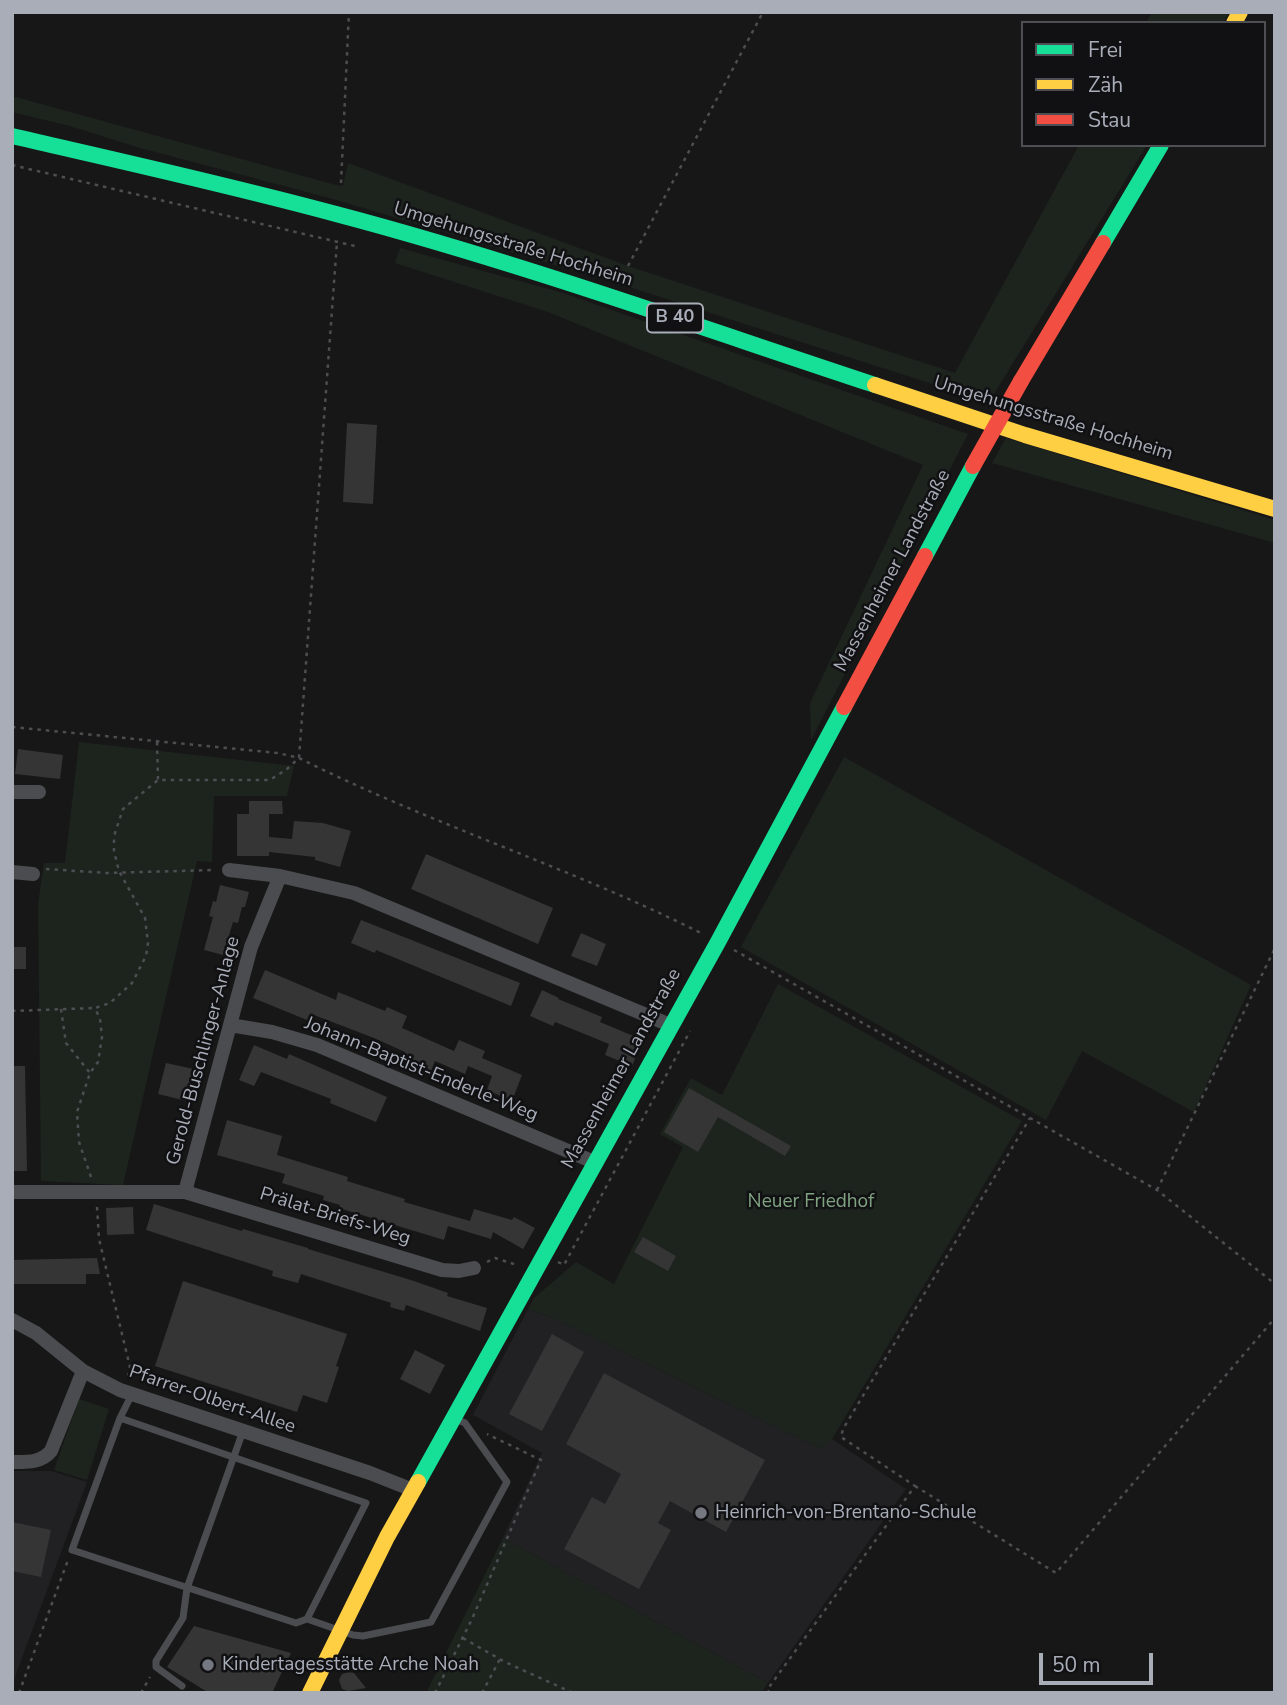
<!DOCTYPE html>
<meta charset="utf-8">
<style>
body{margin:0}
#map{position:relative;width:1287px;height:1705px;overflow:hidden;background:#171717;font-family:"Nunito Sans",sans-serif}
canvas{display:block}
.frame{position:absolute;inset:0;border:14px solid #a8adb8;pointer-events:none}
.legend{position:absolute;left:1021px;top:21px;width:245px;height:126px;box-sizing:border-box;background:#111113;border:2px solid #4d4f55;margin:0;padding:9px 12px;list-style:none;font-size:21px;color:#a8adb8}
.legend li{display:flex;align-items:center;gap:14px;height:35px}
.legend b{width:35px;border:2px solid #4d4f55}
.scale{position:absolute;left:1039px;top:1653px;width:114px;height:32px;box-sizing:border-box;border:4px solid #a8adb8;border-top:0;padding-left:9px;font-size:21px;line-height:24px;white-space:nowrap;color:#a8adb8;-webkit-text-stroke:5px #111113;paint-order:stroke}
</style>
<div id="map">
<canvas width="1287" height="1705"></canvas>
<div class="frame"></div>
<ul class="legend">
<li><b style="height:9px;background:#16e098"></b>Frei</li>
<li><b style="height:9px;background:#ffcf43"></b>Zäh</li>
<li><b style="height:9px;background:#f24e42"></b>Stau</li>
</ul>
<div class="scale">50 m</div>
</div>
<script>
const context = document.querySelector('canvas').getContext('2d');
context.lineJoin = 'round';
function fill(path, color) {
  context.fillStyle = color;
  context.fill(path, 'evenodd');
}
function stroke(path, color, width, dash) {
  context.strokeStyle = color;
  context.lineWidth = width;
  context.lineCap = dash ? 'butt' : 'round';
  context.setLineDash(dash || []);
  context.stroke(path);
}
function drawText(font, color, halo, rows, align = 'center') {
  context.font = font + ' "Nunito Sans",sans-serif';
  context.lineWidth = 5;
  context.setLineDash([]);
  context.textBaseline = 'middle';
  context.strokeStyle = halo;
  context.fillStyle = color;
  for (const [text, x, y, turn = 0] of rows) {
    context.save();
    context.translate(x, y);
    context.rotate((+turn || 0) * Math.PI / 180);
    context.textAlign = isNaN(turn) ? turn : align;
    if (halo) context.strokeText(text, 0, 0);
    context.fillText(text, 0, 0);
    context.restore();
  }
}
fill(new Path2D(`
 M528,1309L553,1318L821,1449L832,1439L906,1489L768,1683L503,1538L542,1453L473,1415Z
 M12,1471H51L87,1482L12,1685Z`), '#212123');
fill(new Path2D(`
 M1152,12H1229L1223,23H1146Z
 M12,96L336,185L343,186L348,163L628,266L955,373L1079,145H1147L989,402L632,288L333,199L140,148L70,126L12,112Z
 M400,248L563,293L968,434L811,740L810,703L923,465L548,312L395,263Z
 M1006,438L1275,520V543L992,463Z
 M79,742L294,766L287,796H214L212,862L197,861L123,1185L41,1181L38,904L44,863H65Z
 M844,757L1251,985L1194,1112L1082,1051L1046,1120L741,947Z
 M778,984L1022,1121L832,1439L821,1449L553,1318L528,1309L534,1298L576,1262L614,1284L683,1147L660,1134L691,1078L722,1095Z
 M79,1399L109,1409L87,1480L54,1470Z
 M503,1538L768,1683L761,1693H426Z`), '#1d241e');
fill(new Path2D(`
 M347,423L377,425L373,504L343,502Z
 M18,749L63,755L60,779L15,774Z
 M249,801H282L283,814H269V837L292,839L294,821L323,823L351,831L340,867L315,860V857L269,852V856H237V814H249Z
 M426,854L553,908L538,944L411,889Z
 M220,885L249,892L245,907H242L238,923L233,922L223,955L204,950L213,917L209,916L213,901L216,902Z
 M361,920L520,983L511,1006L376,950L375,953L351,943Z
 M581,933L606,944L597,966L571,956Z
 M12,947H26V969H12Z
 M265,970L336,1000L338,992L385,1011L387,1007L407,1016L402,1028L454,1051L459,1040L485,1051L482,1058L522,1075L512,1101L487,1090L492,1076L468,1066L465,1074L435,1061L431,1071L402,1058L405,1052L374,1038L314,1015L312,1022L253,998Z
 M542,990L559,998L558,999L602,1017L600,1022L643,1040L632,1066L605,1055L609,1044L555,1022L553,1026L530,1016Z
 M254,1045L287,1059L289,1054L387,1097L376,1122L330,1103L331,1099L261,1072L254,1086L239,1080Z
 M166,1063L198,1070L191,1102L158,1094Z
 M12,1066H25L27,1171H12Z
 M689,1088L791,1146L785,1156L718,1117L698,1152L664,1132Z
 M227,1120L282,1136L277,1155L348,1177L347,1181L405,1199L404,1202L470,1221L474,1209L512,1220L514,1217L535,1228L523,1249L493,1232L491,1239L448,1226L444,1240L339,1208L340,1205L323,1200L324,1196L282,1183L285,1174L217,1155Z
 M154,1204L242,1231L243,1229L308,1248V1249L414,1281L448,1293L447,1296L487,1308L480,1331L406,1305L404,1311L390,1307L391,1303L301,1274L298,1283L272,1276L273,1271L146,1230Z
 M133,1207L134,1234L107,1235L106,1208Z
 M643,1237L676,1256L668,1271L634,1252Z
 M97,1258L100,1274H86V1284H13L12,1260Z
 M183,1281L347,1334L336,1366L339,1367L327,1403L303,1395L297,1412L155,1366Z
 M552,1334L584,1352L542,1431L509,1414Z
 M415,1350L445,1365L430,1394L400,1379Z
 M604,1373L765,1460L726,1532L670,1501L658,1523L671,1530L639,1589L564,1549L592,1497L605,1504L621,1474L566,1444Z
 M12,1522L51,1530L41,1577L12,1571Z
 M194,1626L291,1653L272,1693H209L167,1667Z
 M348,1672L354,1673L366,1688L348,1691L342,1689L339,1680L342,1674Z`), '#353536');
stroke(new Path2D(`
 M12,165L359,247
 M341,183L349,12
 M628,266L763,12
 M12,727L278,753L299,758C430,824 572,868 703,934
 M157,742L158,780
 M46,869L107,873L214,870
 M734,950L1157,1190L1275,1284
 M61,1009L66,1043L90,1073
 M12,1011L95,1008
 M91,1177L79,1142L77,1112L90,1073L98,1062L102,1037L100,1019L95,1008L110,1003L132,983L146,956L148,943L145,918L119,871L114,851V836L123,809L158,780H270L287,769L299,758L337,242
 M1157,1190L1275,948
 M97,1207L99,1239L130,1367L128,1376
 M487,1262L495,1258L517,1265
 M558,1262L564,1265L690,1031
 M915,1486L1056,1573L1275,1318
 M463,1638L503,1661L573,1693
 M19,1693L68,1560
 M141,1693L150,1677
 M435,1693L472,1619L541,1460L487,1434
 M482,1693L500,1659
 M770,1693L767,1690L915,1486L841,1437L843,1429L1030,1118`), '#4d4e52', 2.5, [3.5, 5]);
stroke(new Path2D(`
 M120,1418L366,1503L307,1619L296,1623L72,1550L120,1418L132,1394
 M307,1619L353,1635L363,1636L431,1622L507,1482L465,1423L456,1419
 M182,1686L156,1667V1661L183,1618L187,1588L243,1431`), '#4b4c50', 7);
stroke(new Path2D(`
 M12,792H39
 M229,870L280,876L354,893L670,1025
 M12,872L33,874
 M230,1025L272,1032L317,1045L594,1162
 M12,1192H185L442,1270L459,1271L474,1268
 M185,1192L251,947L280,876
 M12,1320L36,1333L83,1371L120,1390L370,1473L413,1490
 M12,1462C27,1462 41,1463 51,1451L83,1371`), '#4b4c50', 14);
stroke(new Path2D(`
 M12,136C120,161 229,185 336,214C518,262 696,326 875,385
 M1103,243L1161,145
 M925,556L973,466
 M418,1482L718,942L844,707`), '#16e098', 16);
stroke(new Path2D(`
 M1234,23L1240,12
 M875,385L1025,435L1275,509
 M310,1693L387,1537L418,1482`), '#ffcf43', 16);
stroke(new Path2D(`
 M1021,381L1103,243
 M844,707L925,556`), '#f24e42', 16);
stroke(new Path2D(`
 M973,466L1021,381`), '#f24e42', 16);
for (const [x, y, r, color] of [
 [701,1513,7,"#757880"],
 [208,1665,7,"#757880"]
]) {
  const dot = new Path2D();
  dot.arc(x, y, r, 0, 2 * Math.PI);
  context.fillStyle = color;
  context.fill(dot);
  stroke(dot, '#111113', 2.5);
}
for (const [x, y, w] of [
 [675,318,56]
]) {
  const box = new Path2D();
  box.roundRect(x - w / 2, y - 14.5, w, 29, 5);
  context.fillStyle = '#111113';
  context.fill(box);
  stroke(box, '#a8adb8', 2);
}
drawText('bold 18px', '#a8adb8', null, [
 ["B 40",675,318]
]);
drawText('19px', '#a8adb8', '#111113', [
 ["Umgehungsstraße Hochheim",513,245,17],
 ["Umgehungsstraße Hochheim",1053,419,17],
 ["Massenheimer Landstraße",893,571,-62],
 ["Gerold-Buschlinger-Anlage",204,1051,-75],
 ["Massenheimer Landstraße",622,1069,-61],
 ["Johann-Baptist-Enderle-Weg",421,1070,22],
 ["Prälat-Briefs-Weg",335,1217,17],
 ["Pfarrer-Olbert-Allee",212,1400,19]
]);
drawText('19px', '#7fa381', '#111113', [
 ["Neuer Friedhof",811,1202]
]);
drawText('19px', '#a8adb8', '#111113', [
 ["Heinrich-von-Brentano-Schule",715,1513],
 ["Kindertagesstätte Arche Noah",222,1665]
], 'left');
</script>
